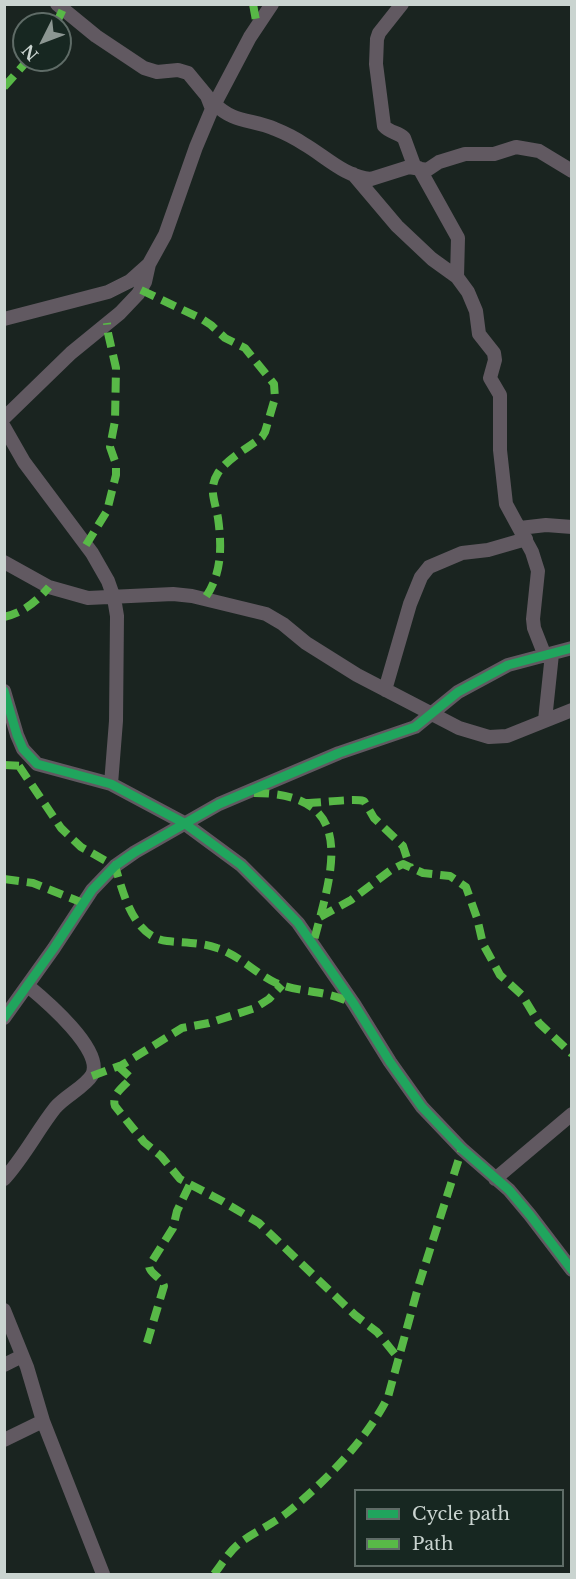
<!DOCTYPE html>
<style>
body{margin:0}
#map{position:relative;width:576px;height:1579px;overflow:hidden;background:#1a2420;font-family:"Libre Baskerville",serif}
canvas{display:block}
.frame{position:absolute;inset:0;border:6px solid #cad4d0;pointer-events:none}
.legend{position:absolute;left:354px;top:1489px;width:210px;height:78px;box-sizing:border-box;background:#172721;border:2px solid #5f6c67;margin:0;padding:8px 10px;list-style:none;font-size:18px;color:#cad4d0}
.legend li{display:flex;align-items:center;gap:12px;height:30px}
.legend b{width:30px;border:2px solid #5f6c67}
.north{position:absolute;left:12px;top:12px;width:60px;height:60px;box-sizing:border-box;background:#172721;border:2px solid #5f6c67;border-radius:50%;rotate:228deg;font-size:16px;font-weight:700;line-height:24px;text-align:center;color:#cad4d0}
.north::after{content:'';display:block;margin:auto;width:21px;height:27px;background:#8c9692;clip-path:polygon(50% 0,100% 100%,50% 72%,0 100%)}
</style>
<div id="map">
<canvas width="576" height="1579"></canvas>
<div class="frame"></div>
<ul class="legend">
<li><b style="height:8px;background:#20a55d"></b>Cycle path</li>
<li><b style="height:8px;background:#58b947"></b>Path</li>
</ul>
<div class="north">N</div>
</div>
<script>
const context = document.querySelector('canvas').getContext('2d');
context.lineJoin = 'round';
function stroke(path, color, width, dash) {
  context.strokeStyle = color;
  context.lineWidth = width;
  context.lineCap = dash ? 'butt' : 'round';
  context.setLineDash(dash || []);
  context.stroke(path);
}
stroke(new Path2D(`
 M57,4L96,36L144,68L157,72L178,70L188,73L207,96L212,109
 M402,4L379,33L377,39L376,64L384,126C390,133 398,132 404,138L415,168
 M215,104C233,123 252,119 275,129C285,133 295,138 304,144C325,156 345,177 371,179L409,167L427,170L439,162L465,154H494L516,147L539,151L572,171
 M419,168L458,238L457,277
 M353,174L397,226L432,259L457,277L468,292L476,311L479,334L494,353L495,360L490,378L500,395V450L506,504L532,552L538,571L533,619L534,628L545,656
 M4,319L108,292L130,281L149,264L165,235L196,147L212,109L250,37L272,4
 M4,418L71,353L120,313L138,294L145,282L149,264
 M4,427L24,462L92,553L108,581L114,598L117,616L116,721L111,784
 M520,528L546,525L572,527
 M4,562L49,587L88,598L173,594L192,596L266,614L283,624L306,643L357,675L459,728L489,737L507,736L572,710
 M385,690L410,604L421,577L429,567L462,553L488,550L526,539
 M4,691L17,735L23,749L37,764L111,784L184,823L241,865L271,895L298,923L354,1004L390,1062L422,1107L462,1149L509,1190L530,1215L572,1270
 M545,720L552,654
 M4,1018L54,948L92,890L115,866L135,852L219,804L339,753L415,727L458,692L508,665L572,648
 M4,1179C24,1157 37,1131 55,1108C65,1096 85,1087 92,1075C105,1051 45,1000 28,986
 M495,1179L572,1114
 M4,1310L27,1367L43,1421L103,1574
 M4,1365L22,1356
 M4,1440L43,1421`), '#615961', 14);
stroke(new Path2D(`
 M253,4L257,26
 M56,24L63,9
 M4,87L28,60
 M141,290L202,319L211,325L225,338L245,348L274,384L275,398L265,432L262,437C248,448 228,458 218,473C208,488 215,501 218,518C222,547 222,574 205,598
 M86,545L107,511L116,475V464L110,447L115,421L116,368L108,333L107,323
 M4,617C23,613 37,601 49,587
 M4,765L25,766
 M19,766L61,828L81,847L115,866C123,892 133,937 167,941C185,943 200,942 217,948C239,955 255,973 276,983C300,993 328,990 351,1003
 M254,793C362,793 331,874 313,944
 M306,803C322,803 353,798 364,801L374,818L403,846L410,867
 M4,879L33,883L83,903
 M320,917L351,900L391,870L403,864L423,873L450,876L466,887L477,918L483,944L500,975L522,995L539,1023L572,1054
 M118,1066L131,1078C124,1087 111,1094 115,1106L144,1142L161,1156L180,1179L222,1201L259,1223L355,1315L377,1332L399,1359
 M92,1076L122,1065L182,1028L209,1023L255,1008L269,999L282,985
 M147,1343L164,1286C161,1276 150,1275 149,1266L173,1228L177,1211L190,1184
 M214,1574C222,1564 230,1550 241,1542C256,1531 273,1524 288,1512C325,1482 367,1439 388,1397L419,1284L462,1149`), '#58b947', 8, [15, 8]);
stroke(new Path2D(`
 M4,691L17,735L23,749L37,764L111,784L184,823L241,865L271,895L298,923L354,1004L390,1062L422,1107L462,1149L509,1190L530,1215L572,1270
 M4,1018L54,948L92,890L115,866L135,852L219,804L339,753L415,727L458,692L508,665L572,648`), '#20a55d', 9);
</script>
